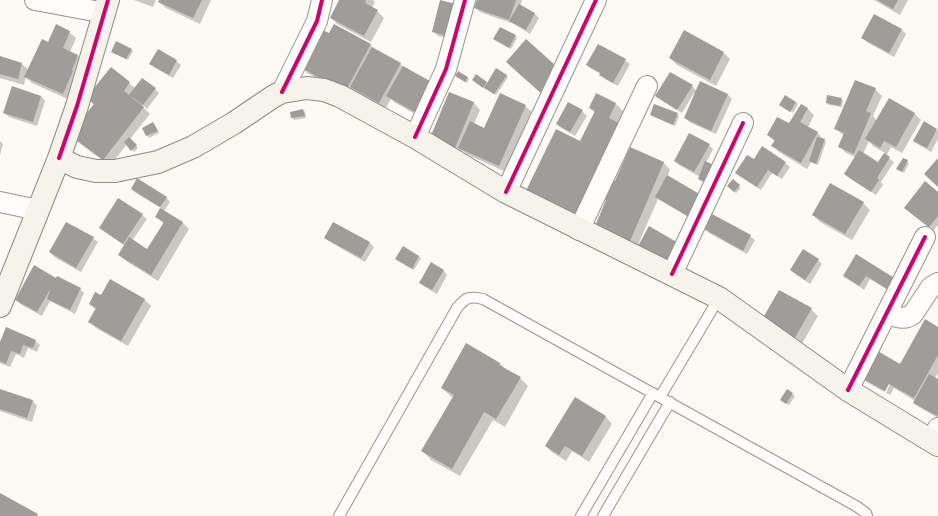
<!DOCTYPE html>
<style>
body{margin:0}
canvas{display:block;background:#fcfaf4}
</style>
<canvas width="938" height="516"></canvas>
<script>
const context = document.querySelector('canvas').getContext('2d');
context.lineJoin = 'round';
function fill(path, color) {
  context.fillStyle = color;
  context.fill(path, 'evenodd');
}
function stroke(path, color, width, dash) {
  context.strokeStyle = color;
  context.lineWidth = width;
  context.lineCap = dash ? 'butt' : 'round';
  context.setLineDash(dash || []);
  context.stroke(path);
}
fill(new Path2D(`
 M134,0H156L153,7Z
 M160,0H211L200,24L166,8L159,2Z
 M340,0H373L375,2L372,8L377,11L384,18L371,42L337,24L331,17Z
 M478,0H522L520,6L535,14L539,18L530,34L514,24L480,12L475,7Z
 M874,0H908L900,15Z
 M441,1L456,40L438,36L433,31Z
 M875,16L902,30L906,34L894,57L867,42L863,38Z
 M69,32L76,38L70,52L78,56L84,62L70,100L32,83L26,77L24,85L0,78V57L22,64L29,70L48,43Z
 M515,36L517,38L511,49L494,39Z
 M370,45L375,50L400,64L404,67L427,121L394,102L391,99L385,109L355,91L352,97L307,73L301,66Z
 M598,45L625,60L630,64L618,86L605,79L601,74L592,69L587,65Z
 M131,49L133,51L128,60L114,53Z
 M724,53L730,59L716,86L677,65L670,58Z
 M176,61L181,65L173,78L155,68L151,63Z
 M111,69L135,88L155,89L159,93L147,109L143,105L142,106L150,114L130,139L138,148L134,152L127,144L110,166L77,141L94,105L88,98ZM132,96L137,101L136,102L130,98Z
 M506,75L508,77L496,95L475,82L476,76L488,84Z
 M456,76L467,77L469,79L467,83Z
 M701,82L728,95L732,99L716,134L689,122L685,117L696,94L694,93L682,113L661,100L656,96L692,86L697,91Z
 M875,89L882,96L873,116L877,121L889,100L915,114L921,120L902,153L891,147L886,156L894,162L881,182L883,185L876,195L849,178L845,174L855,157L846,153L840,147L844,136L835,128ZM869,141L873,146L885,153L878,164L863,154Z
 M450,93L474,103L480,110L474,124L485,129L525,106L532,112L506,172L466,154L463,151L462,154L438,144Z
 M596,94L616,104L624,112L582,224L565,216L580,143L595,113L590,108Z
 M41,96L45,101L37,126L9,117L4,113Z
 M841,99L843,101L842,107L829,105L827,103Z
 M796,102L798,104L793,113L780,105Z
 M801,105L808,109L814,115L808,127L818,133L826,142L818,165L811,162L807,169L779,152L773,146L775,142L768,135L789,125Z
 M303,110L305,112L306,118L294,120L292,118L291,113Z
 M582,111L587,116L575,136L561,128L557,124Z
 M677,114L679,116L675,126L651,115Z
 M155,125L159,133L149,138L143,128Z
 M937,130L938,131V139L931,152L919,145L914,141Z
 M0,141L3,144L0,155Z
 M709,145L713,149L706,163L711,185L701,181L699,179L700,177L679,165L675,161Z
 M631,149L664,163L670,170L667,177L695,221L658,199L637,247L603,232L607,201L605,199L616,182Z
 M903,159L909,163L904,173L897,169Z
 M754,161L785,163L790,167L782,179L772,173L761,190L741,177L736,173Z
 M733,180L741,188L736,193L728,186Z
 M132,189L166,197L170,202L164,211L183,223L189,229L158,281L126,261L119,255L125,246L100,228L142,215L147,219L132,241L148,250L164,224L156,217L161,208L136,193Z
 M938,193V225L933,231L909,212Z
 M863,203L870,210L852,240L820,222L813,215Z
 M713,215L750,236L755,240L747,254L709,233L705,229Z
 M93,238L98,242L81,272L54,257L50,252Z
 M325,238L369,242L374,247L365,262L330,242Z
 M403,247L421,258L414,270L398,260Z
 M857,256L894,294L870,279L864,290L844,275Z
 M818,260L822,264L810,284L795,274L791,270Z
 M443,270L447,275L437,294L425,287L420,283Z
 M57,279L80,289L84,293L75,314L50,301L42,316L20,304L16,299Z
 M110,280L145,300L151,306L128,346L96,328L89,321L96,310L90,304L101,297Z
 M811,309L818,316L800,347L768,329Z
 M938,328V373L935,378L938,380V418L919,407L914,403L915,401L894,388L890,395L886,393L890,384L889,383L884,392L867,382L862,378L900,365Z
 M35,341L40,345L37,352L28,348L24,358L16,354L10,367L0,363V345Z
 M467,344L500,363L506,370L520,378L528,386L505,427L493,420L460,476L431,460L423,451L453,398L442,388Z
 M0,390L33,401L37,406L32,422L0,411Z
 M787,391L795,396L789,405L783,402Z
 M576,398L606,417L612,424L589,462L572,451L566,461L552,452L546,446Z`), '#0003');
fill(new Path2D(`
 M159,0H202L193,18L158,2Z
 M339,0H366L365,3L378,10L364,36L330,18Z
 M440,0L460,5L452,37L432,32Z
 M477,0H516L509,20L474,8Z
 M877,0H898L893,9Z
 M519,4L535,13L526,30L509,21Z
 M874,14L902,29L889,53L861,38Z
 M56,24L70,31L63,48L78,55L72,70L73,71L63,94L24,77L42,39L48,42Z
 M334,24L371,44L345,92L300,67L320,29L329,33Z
 M500,27L516,35L509,48L493,39Z
 M684,30L724,52L710,80L669,58Z
 M526,39L564,73L544,96L506,62Z
 M116,41L132,49L126,59L111,52Z
 M598,44L626,59L613,83L599,75L600,73L586,65Z
 M372,47L401,63L379,103L350,87Z
 M158,49L177,60L169,75L149,64Z
 M0,56L22,63L18,79L0,74Z
 M403,66L437,85L420,115L386,96Z
 M111,67L130,82L124,91L144,107L103,160L69,135L94,104L86,98Z
 M496,68L507,75L494,94L484,88Z
 M458,71L468,77L465,82L455,76Z
 M670,72L693,85L677,110L655,96Z
 M476,74L487,82L483,88L472,80Z
 M142,78L156,88L143,105L129,95Z
 M855,80L876,88L866,111L871,113L854,154L838,147L844,133L834,129Z
 M700,81L728,94L711,131L684,118Z
 M12,86L41,96L33,122L3,113Z
 M449,92L474,102L455,148L430,138Z
 M500,93L526,105L499,166L458,148L470,121L484,128Z
 M596,93L616,103L609,118L619,123L574,216L522,199L556,129L580,141L595,111L589,108Z
 M785,95L796,102L790,112L779,105Z
 M827,95L842,98L840,106L826,103Z
 M889,98L915,113L896,147L884,141L880,148L865,139Z
 M568,102L583,110L570,132L556,124Z
 M654,104L678,113L673,125L650,115Z
 M801,104L808,108L800,122L818,132L801,163L771,146L775,140L767,135L777,117L789,123Z
 M303,109L305,116L291,118L290,112Z
 M924,121L937,129L927,148L913,141Z
 M153,122L158,131L146,136L142,128Z
 M689,133L710,144L694,172L674,161Z
 M129,137L137,145L131,151L124,142Z
 M817,137L825,139L816,164L809,161Z
 M762,146L786,162L777,176L768,170L757,187L735,173L747,155L754,159Z
 M630,147L664,162L630,241L595,226L606,200H604L613,180L615,181Z
 M859,150L878,162L884,153L890,157L877,178L879,180L871,192L844,174Z
 M903,158L908,160L902,172L896,169Z
 M938,158V187L924,174Z
 M705,161L716,166L709,184L698,179Z
 M667,175L703,196L691,218L655,197Z
 M137,178L167,197L160,207L131,189Z
 M733,179L740,185L734,192L727,186Z
 M925,181L938,192V216L929,227L904,208Z
 M830,183L864,202L845,234L812,215Z
 M118,198L143,214L123,244L99,228Z
 M160,208L183,222L151,275L118,255L129,237L147,249L164,222L155,217Z
 M712,214L751,235L743,251L704,229Z
 M66,222L94,237L76,268L49,252Z
 M333,222L370,242L361,258L324,238Z
 M649,226L680,244L669,263L638,246Z
 M403,246L419,256L412,269L395,259Z
 M803,249L819,259L805,280L790,270Z
 M856,254L896,279L889,290L866,276L859,286L843,276Z
 M431,262L444,270L432,290L419,283Z
 M34,265L56,278L57,276L81,288L70,310L47,299L51,288L37,312L15,300Z
 M110,279L145,299L121,341L88,322L96,308L89,304L95,292L101,295Z
 M779,290L812,308L793,341L760,323Z
 M925,319L938,327V355L914,398L889,384L885,391L861,378L876,350L900,364Z
 M6,327L36,340L33,348L23,345L20,354L11,351L6,364L0,361V342Z
 M466,343L500,363L499,365L521,377L496,419L484,412L452,469L421,451L454,395L441,388Z
 M929,374L938,379V414L937,416L913,403Z
 M0,389L33,400L27,418L0,409Z
 M787,389L793,393L786,404L780,400Z
 M575,397L606,416L582,456L565,446L559,455L545,446Z
 M0,493L38,514L37,516H0Z`), '#9f9c99');
const lane = new Path2D(`
 M660,397L719,298
 M339,516L457,308C466,297 469,296 483,299L856,506L866,513L867,516
 M581,516L653,393
 M603,516L670,402`);
const street = new Path2D(`
 M35,0L105,13
 M282,92L317,21L322,0
 M415,137L446,69L465,0
 M506,192L596,0
 M0,202L38,210
 M579,230L647,86
 M672,274L743,123
 M887,313C896,317 904,321 913,314L931,287L938,283
 M848,390L925,237
 M932,441L938,428`);
const secondary = new Path2D(`
 M59,158L77,106L108,0
 M0,306L59,158L77,167L96,171H115L158,162L193,147L234,123L274,96L282,92L307,88L324,90L340,96L415,137L506,192L719,298L848,390L938,445`);
stroke(lane, '#969592', 12);
stroke(street, '#969592', 22);
stroke(secondary, '#8c8b89', 24);
stroke(lane, '#fffefd', 10);
stroke(street, '#fffefd', 20);
stroke(secondary, '#f5f3ea', 22);
stroke(new Path2D(`
 M282,92L317,21L322,0
 M415,137L446,69L465,0
 M59,158L77,106L108,0
 M506,192L596,0
 M672,274L743,123
 M848,390L925,237`), '#d6006c', 4);
</script>
